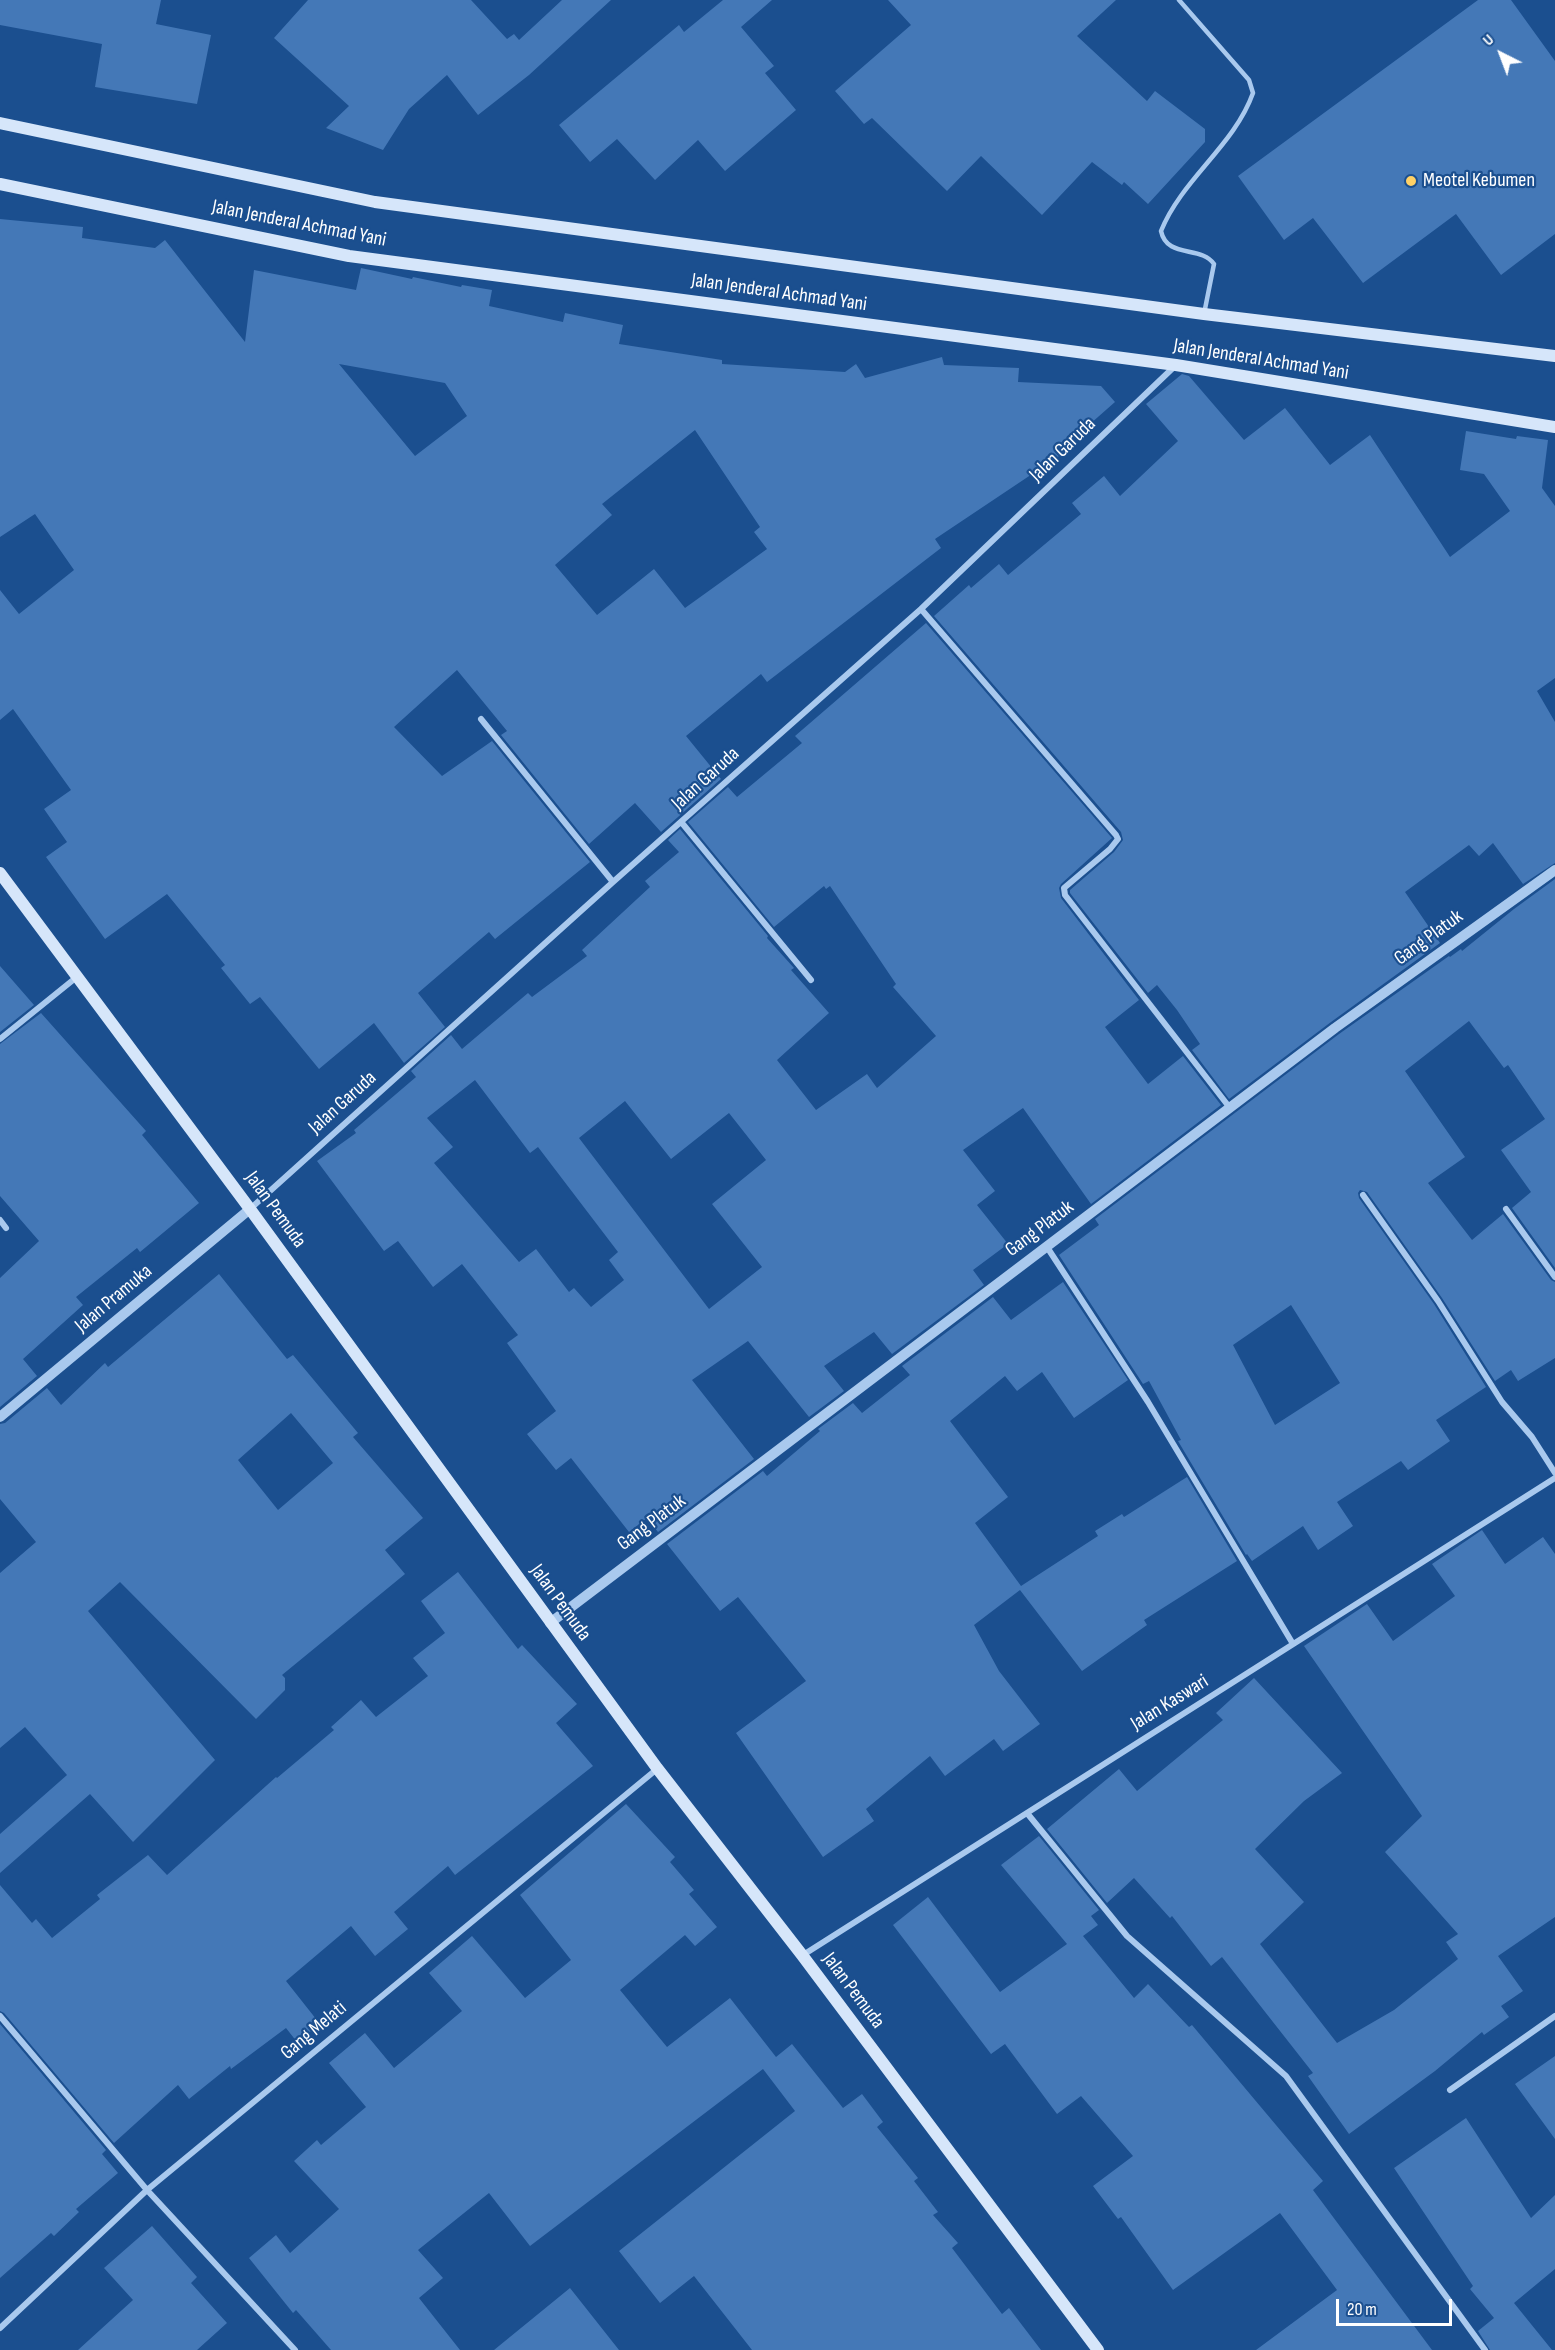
<!DOCTYPE html>
<style>
body{margin:0}
#map{position:relative;width:1555px;height:2350px;overflow:hidden;background:#1b4f8f;font-family:"Sofia Sans Condensed",sans-serif}
canvas{display:block}
.north{position:absolute;left:1471px;top:24px;width:60px;height:60px;-webkit-text-stroke:4px #1b4f8f;paint-order:stroke;rotate:318deg;font-size:16px;font-weight:700;line-height:24px;text-align:center;color:#fff}
.north::after{content:'';display:block;margin:auto;width:21px;height:27px;background:#fff;clip-path:polygon(50% 0,100% 100%,50% 72%,0 100%)}
.scale{position:absolute;left:1336px;top:2299px;width:116px;height:27px;box-sizing:border-box;border:3px solid #fff;border-top:0;padding-left:8px;font-size:18px;line-height:21px;white-space:nowrap;color:#fff;-webkit-text-stroke:4px #1b4f8f;paint-order:stroke}
</style>
<div id="map">
<canvas width="1555" height="2350"></canvas>
<div class="north">U</div>
<div class="scale">20 m</div>
</div>
<script>
const context = document.querySelector('canvas').getContext('2d');
context.lineJoin = 'round';
function fill(path, color) {
  context.fillStyle = color;
  context.fill(path, 'evenodd');
}
function stroke(path, color, width, dash) {
  context.strokeStyle = color;
  context.lineWidth = width;
  context.lineCap = dash ? 'butt' : 'round';
  context.setLineDash(dash || []);
  context.stroke(path);
}
function drawText(font, color, halo, rows, align = 'center') {
  context.font = font + ' "Sofia Sans Condensed",sans-serif';
  context.lineWidth = 4.5;
  context.setLineDash([]);
  context.textBaseline = 'middle';
  context.strokeStyle = halo;
  context.fillStyle = color;
  for (const [text, x, y, turn = 0] of rows) {
    context.save();
    context.translate(x, y);
    context.rotate((+turn || 0) * Math.PI / 180);
    context.textAlign = isNaN(turn) ? turn : align;
    if (halo) context.strokeText(text, 0, 0);
    context.fillText(text, 0, 0);
    context.restore();
  }
}
fill(new Path2D(`
 M0,0H161L156,24L211,35L197,104L95,87L102,44L0,25Z
 M308,0H471L507,39L514,34L519,40L562,0H611L529,75L478,115L447,75L409,109L383,150L326,128L349,106L274,38Z
 M723,0H772L741,27L774,66L765,73L796,110L725,171L698,140L655,180L617,139L590,162L559,125L679,25L684,32Z
 M888,0H1116L1077,36L1147,101L1155,91L1205,129V142L1148,204L1124,182L1122,185L1092,162L1042,215L981,156L947,191L872,118L864,124L835,91L911,25Z
 M1478,0H1511L1555,61V234L1501,275L1456,214L1363,283L1313,218L1284,240L1238,176Z
 M0,219L83,227L82,238L155,248L165,240L245,342L254,270L356,290L361,268L412,279L413,277L461,287L462,285L492,290L489,306L563,322L565,313L623,325L619,344L722,360V364L845,372L856,364L865,378L942,357L944,365L1019,368L1018,382L1101,386L1115,402L1073,439L1077,444L935,539L941,548L767,682L761,674L686,736L721,779L661,832L635,803L589,844L501,735L507,731L457,670L394,727L442,776L492,741L590,862L495,939L489,932L418,993L445,1027L404,1063L374,1023L319,1069L260,997L250,1004L221,968L225,965L167,894L105,939L46,857L67,842L44,809L71,790L13,709L0,720V590L19,614L74,570L35,514L0,537ZM339,364L445,383L467,416L415,456ZM695,430L760,527L754,532L767,549L685,608L654,569L597,615L555,565L612,515L602,504Z
 M1182,374L1189,376L1244,440L1285,408L1330,465L1370,435L1450,557L1510,511L1484,474L1460,470L1466,431L1516,439L1517,436L1548,440L1542,488L1555,506V678L1537,691L1555,722V863L1523,884L1493,843L1479,856L1469,845L1405,892L1440,943L1331,1022L1229,1099L1192,1050L1200,1044L1177,1010L1157,985L1148,993L1070,893V890L1114,852L1123,840L1121,832L934,616L969,585L971,588L999,564L1008,575L1081,514L1072,503L1104,476L1120,496L1178,441L1146,404Z
 M926,623L1112,838L1061,884L1059,888L1061,898L1139,1000L1105,1027L1148,1084L1183,1056L1221,1105L1091,1204L1023,1108L963,1150L995,1191L977,1205L1008,1244L973,1270L984,1285L892,1354L874,1332L824,1366L844,1391L809,1417L748,1341L692,1380L754,1459L658,1532L647,1518L629,1532L571,1458L556,1470L527,1434L556,1411L507,1343L518,1335L462,1264L433,1287L398,1241L384,1251L317,1161L356,1133L354,1130L416,1077L411,1071L451,1035L462,1049L528,993L532,997L587,956L582,950L650,887L645,881L679,852L668,840L680,829L768,936L767,938L794,968L791,970L829,1013L777,1060L816,1110L867,1074L877,1088L936,1036L893,987L896,984L830,886L826,889L824,886L774,927L688,822L728,787L737,797L802,743L795,736ZM475,1080L530,1153L538,1147L618,1252L609,1260L624,1280L591,1307L574,1288L569,1292L536,1249L519,1262L434,1163L453,1147L427,1118ZM625,1101L671,1159L729,1113L766,1160L712,1204L762,1267L709,1309L579,1138Z
 M1555,879V1268L1512,1208L1531,1192L1501,1150L1545,1119L1508,1065L1504,1068L1469,1021L1405,1071L1465,1157L1428,1183L1472,1240L1503,1214L1551,1280L1555,1282V1358L1518,1381L1511,1370L1495,1381L1442,1298L1367,1192L1360,1190L1358,1193L1359,1198L1434,1304L1486,1387L1436,1420L1450,1441L1408,1470L1401,1461L1337,1502L1353,1526L1318,1550L1303,1526L1252,1561L1247,1554L1246,1555L1178,1441L1181,1440L1149,1381L1143,1384L1059,1255L1099,1225L1095,1219L1339,1034L1449,956L1450,957L1461,949L1462,951L1514,909ZM1291,1305L1340,1383L1275,1425L1233,1345Z
 M0,966L34,1005L0,1032Z
 M41,1013L146,1131L142,1135L199,1203L140,1252L137,1248L76,1297L83,1305L23,1359L37,1376L0,1407V1278L39,1241L0,1196V1044Z
 M219,1274L287,1359L293,1355L358,1433L353,1437L423,1518L385,1550L405,1574L282,1675L285,1678V1690L256,1719L120,1582L88,1611L215,1760L133,1842L90,1794L0,1873V1834L67,1775L25,1727L0,1748V1573L36,1542L0,1499V1424L5,1423L47,1388L61,1405L105,1363L108,1367ZM291,1413L333,1463L278,1510L238,1460Z
 M1063,1282L1128,1380L1074,1418L1042,1372L1017,1391L1005,1376L950,1421L1008,1497L975,1523L1021,1586L1098,1536L1095,1531L1122,1514L1124,1517L1187,1477L1237,1561L1144,1620L1147,1625L1082,1671L1020,1590L974,1625L999,1671L1040,1724L1003,1751L994,1739L945,1776L930,1756L866,1809L874,1821L823,1857L736,1733L806,1681L738,1597L720,1611L667,1544L763,1471L767,1476L820,1431L818,1429L853,1403L862,1413L910,1375L902,1366L993,1297L1011,1320Z
 M1482,1530L1505,1564L1543,1537L1555,1554V1917L1498,1956L1523,1991L1501,2006L1509,2017L1484,2035L1482,2032L1435,2071L1349,2134L1308,2076L1313,2073L1222,1957L1211,1966L1172,1916L1170,1918L1134,1878L1107,1903L1047,1829L1119,1769L1137,1791L1223,1720L1216,1713L1254,1678L1342,1773L1304,1801L1255,1849L1304,1902L1260,1944L1337,2043L1394,2010L1458,1959L1446,1942L1458,1934L1385,1852L1422,1816L1304,1646L1367,1604L1393,1641L1455,1596L1432,1564Z
 M458,1572L518,1649L522,1645L577,1704L556,1723L593,1766L455,1875L448,1866L394,1912L408,1929L375,1956L351,1926L286,1981L320,2024L297,2042L286,2028L231,2069L230,2066L189,2099L178,2085L114,2143L4,2013L0,2011V1885L32,1923L36,1919L52,1938L100,1899L97,1895L148,1855L167,1875L276,1777L277,1778L334,1730L331,1727L361,1700L376,1717L428,1676L413,1658L445,1633L421,1601Z
 M626,1804L675,1857L670,1862L694,1890L689,1894L717,1927L695,1946L685,1935L620,1990L667,2047L730,1998L776,2057L792,2044L843,2108L862,2094L883,2122L877,2127L918,2178L914,2181L938,2212L933,2215L958,2243L952,2248L1002,2314L1009,2308L1041,2350H752L694,2276L660,2303L619,2251L795,2111L763,2069L530,2246L489,2193L418,2250L443,2278L419,2298L460,2350H331L296,2310L293,2313L249,2258L276,2235L290,2253L339,2209L294,2161L317,2140L321,2145L366,2107L329,2063L365,2033L394,2068L462,2011L429,1973L472,1936L525,1998L571,1960L520,1895Z
 M1039,1836L1099,1910L1091,1916L1098,1925L1083,1936L1134,1998L1148,1984L1189,2027L1192,2025L1323,2181L1313,2190L1432,2350H1256L1337,2290L1280,2213L1173,2290L1121,2217L1118,2219L1093,2186L1133,2156L1081,2096L1057,2114L1005,2044L991,2054L893,1925L928,1897L1000,1992L1067,1944L1001,1865Z
 M0,2024L106,2150L102,2154L118,2173L76,2209L79,2212L54,2236L51,2233L0,2278Z
 M1555,2056V2139L1515,2084Z
 M1466,2118L1531,2218L1555,2195V2269L1514,2303L1552,2350H1490L1478,2331L1494,2318L1470,2289L1473,2286L1394,2168Z
 M152,2226L197,2277L191,2283L227,2323L197,2350H78L133,2300L104,2268Z
 M570,2288L619,2350H494Z`), '#4478b7');
stroke(new Path2D(`
 M1179,0L1249,80L1253,93C1234,146 1182,179 1161,231C1167,259 1201,245 1214,264L1204,314`), '#a9c9ee', 4.5);
stroke(new Path2D(`
 M921,609L1116,835L1118,839L1110,849L1064,888L1065,895L1230,1108
 M481,719L613,882
 M682,823L811,980
 M0,1039L78,976
 M1363,1195L1438,1301L1502,1402L1532,1437L1555,1473
 M250,1209L613,882L921,609L1176,365
 M1506,1209L1555,1277
 M0,1220L6,1228
 M1047,1247L1148,1402L1293,1644
 M1027,1813L1127,1936L1286,2076L1485,2350
 M803,1955L1555,1478
 M0,2016L147,2190L295,2350
 M1450,2090L1555,2016
 M0,2328L147,2190L657,1769`), '#a9c9ee', 6);
stroke(new Path2D(`
 M0,1417L250,1209
 M550,1623L1335,1028L1555,870`), '#a9c9ee', 10);
stroke(new Path2D(`
 M0,123L375,202L1204,314L1555,356
 M0,184L349,256L1176,365L1555,427
 M0,873L250,1209L657,1768L802,1955L1098,2350`), '#d6e6fa', 12);
for (const [x, y, r, color] of [
 [1411,181,6,"#ffd166"]
]) {
  const dot = new Path2D();
  dot.arc(x, y, r, 0, 2 * Math.PI);
  context.fillStyle = color;
  context.fill(dot);
  stroke(dot, '#1b4f8f', 2);
}
drawText('20px', '#fff', '#1b4f8f', [
 ["Meotel Kebumen",1423,181]
], 'left');
drawText('20px', '#fff', '#1b4f8f', [
 ["Jalan Jenderal Achmad Yani",299,224,11],
 ["Jalan Jenderal Achmad Yani",779,293,8],
 ["Jalan Jenderal Achmad Yani",1261,360,9],
 ["Jalan Garuda",1063,450,-44],
 ["Jalan Garuda",706,779,-42],
 ["Gang Platuk",1429,938,-36],
 ["Jalan Garuda",343,1103,-42],
 ["Jalan Pemuda",275,1210,54],
 ["Gang Platuk",1040,1229,-37],
 ["Jalan Pramuka",114,1299,-40],
 ["Gang Platuk",652,1523,-37],
 ["Jalan Pemuda",560,1603,54],
 ["Jalan Kaswari",1170,1703,-32],
 ["Jalan Pemuda",853,1991,53],
 ["Gang Melati",314,2031,-40]
]);
</script>
